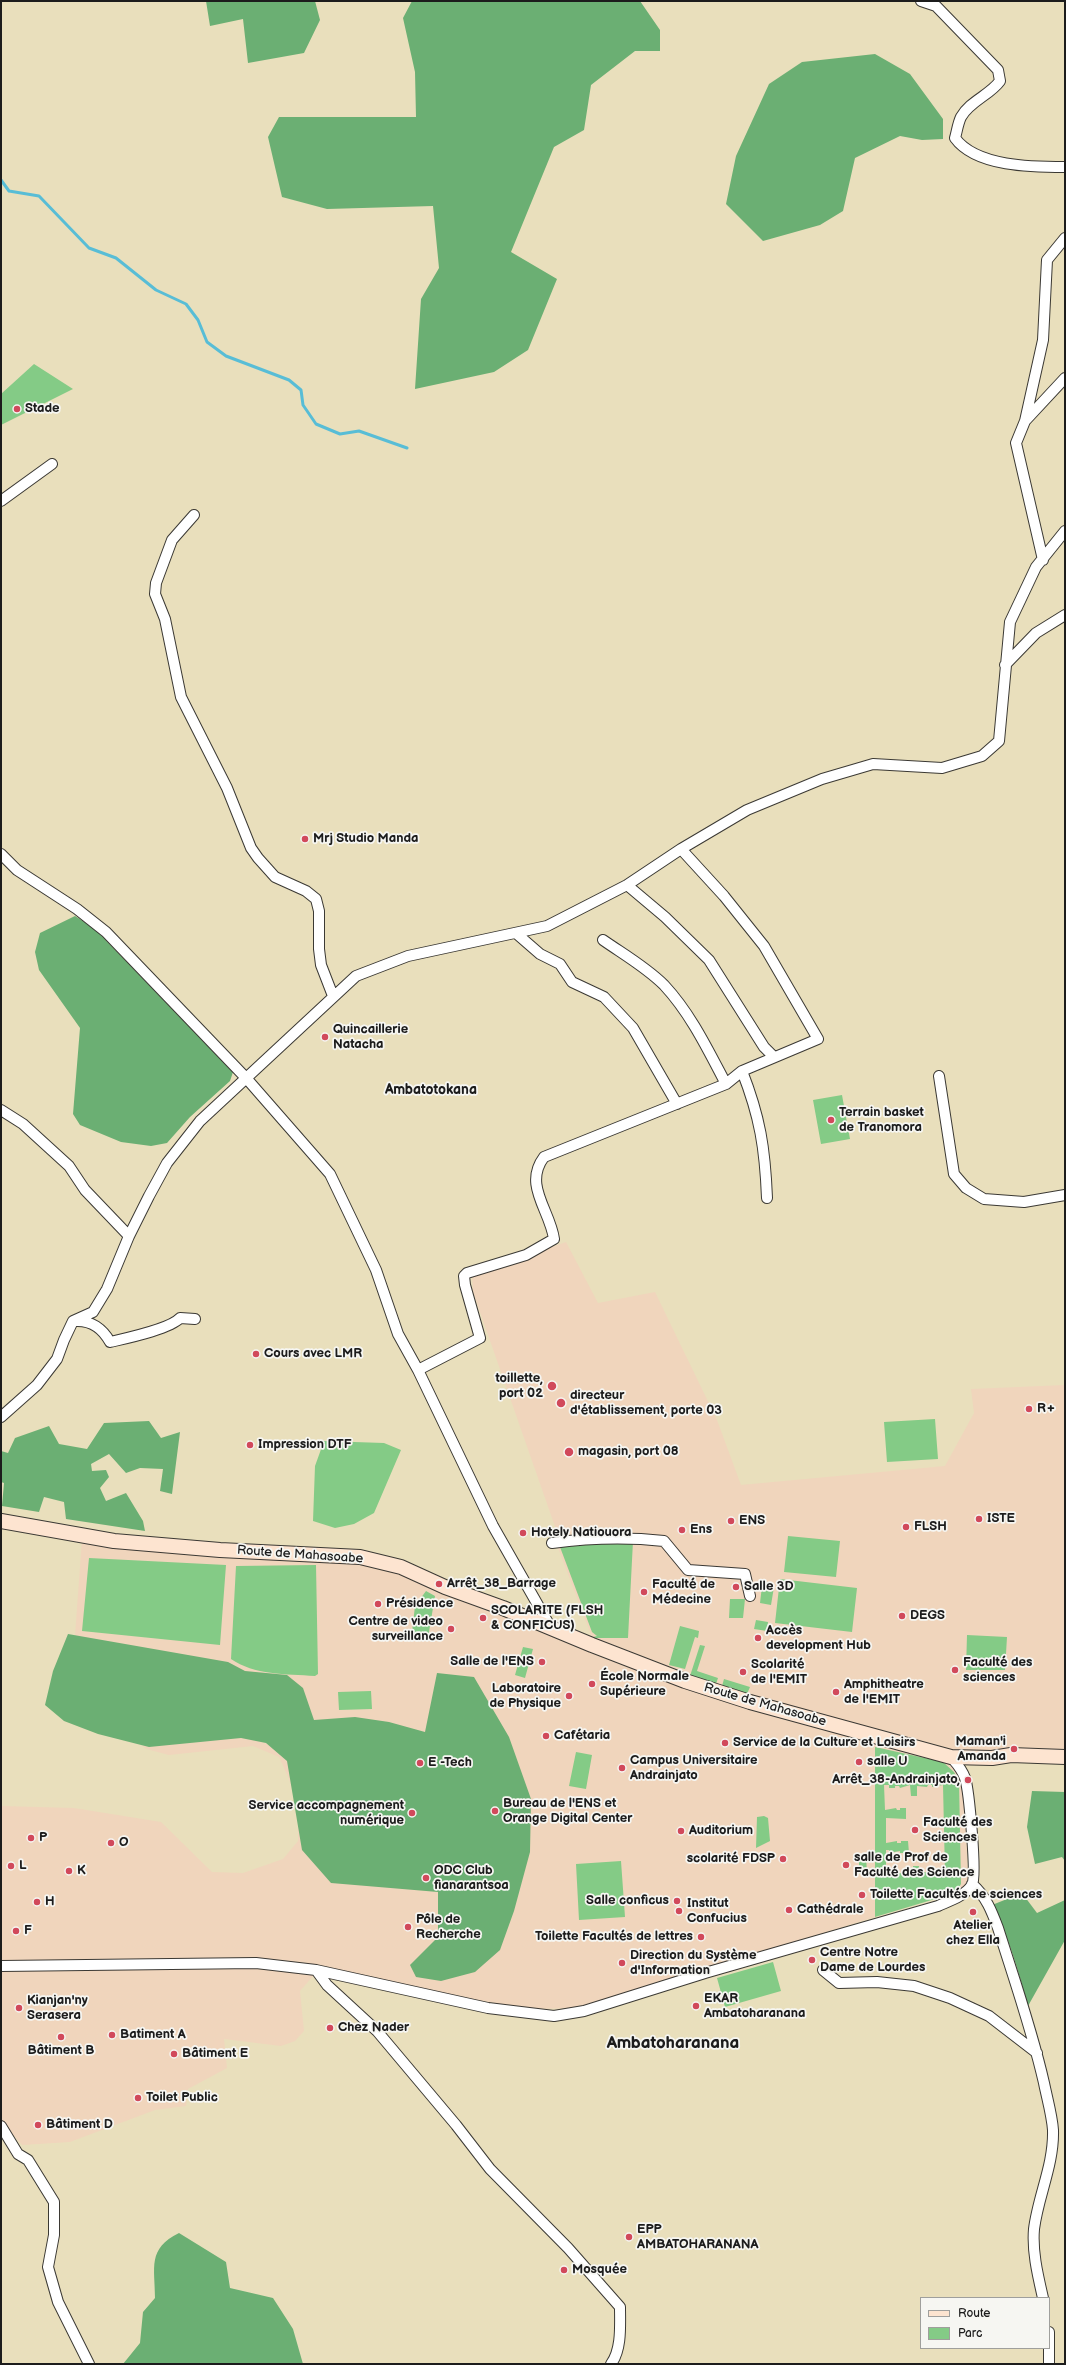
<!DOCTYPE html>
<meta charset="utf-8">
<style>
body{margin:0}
#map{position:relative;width:1066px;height:2365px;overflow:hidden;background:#e9dfbc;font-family:"Balsamiq Sans",sans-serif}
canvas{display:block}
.frame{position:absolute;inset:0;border:2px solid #1c1c1c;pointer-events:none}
.legend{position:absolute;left:920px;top:2297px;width:130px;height:52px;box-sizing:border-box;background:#f6f6f2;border:1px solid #9f9f9c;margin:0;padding:5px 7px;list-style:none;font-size:12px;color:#1c1c1c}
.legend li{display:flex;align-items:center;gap:8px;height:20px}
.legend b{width:20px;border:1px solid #9f9f9c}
</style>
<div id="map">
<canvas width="1066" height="2365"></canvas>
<div class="frame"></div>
<ul class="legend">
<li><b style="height:5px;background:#fde4d0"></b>Route</li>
<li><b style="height:11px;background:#84cb86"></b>Parc</li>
</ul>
</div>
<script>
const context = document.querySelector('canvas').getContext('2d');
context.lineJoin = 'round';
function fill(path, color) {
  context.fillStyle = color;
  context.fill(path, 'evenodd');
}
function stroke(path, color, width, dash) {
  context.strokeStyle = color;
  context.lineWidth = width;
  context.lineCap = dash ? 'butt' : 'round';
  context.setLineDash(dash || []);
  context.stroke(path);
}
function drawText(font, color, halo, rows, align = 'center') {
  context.font = font + ' "Balsamiq Sans",sans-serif';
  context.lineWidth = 3.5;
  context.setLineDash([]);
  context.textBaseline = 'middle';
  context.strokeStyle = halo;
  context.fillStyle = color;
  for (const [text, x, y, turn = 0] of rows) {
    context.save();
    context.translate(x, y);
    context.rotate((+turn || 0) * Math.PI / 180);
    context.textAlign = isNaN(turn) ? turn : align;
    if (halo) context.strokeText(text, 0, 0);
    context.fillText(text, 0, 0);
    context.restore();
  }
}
fill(new Path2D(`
 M566,1242L598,1303L655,1292L717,1420L741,1485L945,1466L974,1413L971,1389L1065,1385V1753H958L964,1787L968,1878L966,1886L962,1890L582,2008L530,2009L470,1999L322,1966L300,1991L304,2031L295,2041L281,2046L224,2039L227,2068L188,2089L186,2106L155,2110L70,2142L22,2145L1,2121V1806L74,1808L161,1822L212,1872L243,1873L283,1859L298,1841V1809L289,1779L279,1757L253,1746L169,1755L146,1749L72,1677L82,1539L135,1550L211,1556L364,1559L593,1640L555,1540L559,1538L473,1292L472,1275Z`), '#f0d5bc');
fill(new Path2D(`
 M34,364L73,389L1,425V394Z
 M842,1095L850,1139L821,1144L813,1100Z
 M935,1419L938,1459L887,1462L884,1422Z
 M324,1441L384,1443L401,1450L374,1513L354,1524L335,1528L313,1521L315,1466Z
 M788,1536L840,1541L836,1577L784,1572Z
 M633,1541L628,1638H595L593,1637L597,1636L592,1632L560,1547Z
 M89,1558L226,1565L220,1645L82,1631Z
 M316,1565L318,1674L315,1676C286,1674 254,1675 231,1659L236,1566Z
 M780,1579L857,1588L852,1632L775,1623Z
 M762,1586L774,1587L771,1605L760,1603Z
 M426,1591L435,1596L428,1638L412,1632L415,1606Z
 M730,1599H745L743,1618H729Z
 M756,1620L768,1622L767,1631L754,1629Z
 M680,1626L699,1631L698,1638L695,1637L685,1669L669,1665Z
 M967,1635L1007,1637L1005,1670H966Z
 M700,1645L705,1646L697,1671L718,1678L716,1684L690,1676Z
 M523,1647L533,1649L525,1678L515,1675Z
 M724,1679L750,1687L747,1694L722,1686Z
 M371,1691L372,1709L339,1710L338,1692Z
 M875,1747L943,1762L954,1772L959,1781L961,1884L955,1893L875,1917ZM884,1785H889V1788H895V1786H899L900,1788L910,1785L911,1796H917V1786L927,1787L928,1785H932V1787L943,1785L945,1874H941V1872L934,1874L924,1872V1875H919V1866H913V1875H908V1872L886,1875V1850H889V1853L900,1851V1853H909L908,1841H901V1843H897V1841L886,1843V1818L906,1819V1808H900V1810H897L896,1808L885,1810Z
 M576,1752L592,1755L586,1789L569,1786Z
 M764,1816L768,1818L770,1841L756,1848L757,1817Z
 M859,1854H866L867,1874H859Z
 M621,1861L625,1917L579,1920L576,1864Z
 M773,1962L781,1991L725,2007L717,1978Z`), '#84cb86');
fill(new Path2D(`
 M206,1H315L320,20L304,53L248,63L243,19L210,26Z
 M412,1H640L660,30V51H635L591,85L584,130L554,147L511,252L557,279L528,350L494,372L415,389L421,299L439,268L433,206L327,209L282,197L268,137L279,117H416L415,72L403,18Z
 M875,54L910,74L943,119V139L922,140L900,136L855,158L843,211L820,225L763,241L726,204L736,156L769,84L802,62Z
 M75,916L94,928L233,1072L230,1081L190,1117L167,1143L151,1146L121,1142L80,1125L73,1114L80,1028L39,970L35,952L40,933Z
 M149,1421L161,1438L180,1432L172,1494L160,1491L163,1469L140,1468L126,1473L109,1454L91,1464L92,1471L106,1470L109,1477L100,1488L106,1501L126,1493L143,1521L145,1531L66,1519L64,1502L44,1497L39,1512L2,1506L4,1483L1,1482V1451L8,1453L15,1438L49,1426L59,1444L87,1449L104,1423Z
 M68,1634L228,1662L245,1671L287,1675L303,1688L314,1720L355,1717L389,1722L425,1732L437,1673L474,1677L509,1737L531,1799L530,1852L514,1911L500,1950L475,1972L441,1981L416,1977L410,1965L438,1937V1892L331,1883L302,1850L287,1761L266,1743L241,1738L149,1747L98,1734L64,1721L45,1705L53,1671Z
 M1032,1791L1065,1792V1861L1062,1857L1035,1864L1027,1827Z
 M1022,1893L1037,1913L1065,1900V1940L1028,2006C1018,1970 1009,1937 992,1905Z
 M179,2233L226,2262L230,2288L273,2298L293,2329L303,2364H123L140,2343L143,2312L155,2298C155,2267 147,2249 179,2233Z`), '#6baf73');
stroke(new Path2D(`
 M1,180L9,191L39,196L89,248L116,258L156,290L186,304L198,320L207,342L226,356L289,380L301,390L303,405L316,424L340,434L359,431L407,448`), '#58bdd6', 3);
const street = new Path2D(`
 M921,1L936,6L998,70L1000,81C990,95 970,101 961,117C958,123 957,131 955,138C976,167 1033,167 1065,167
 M1025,421L1065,378
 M1,501L52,464
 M194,515L172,540L156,583L155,594L165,619L181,697L227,788L251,848L258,858L275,877L306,891L316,899L319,911V949L321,965L333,996
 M1043,560L1016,443L1025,421L1043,340L1047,260L1065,238
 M1005,665L1036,633L1065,615
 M1,854L17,870L77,909L106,932L247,1079L330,1174L376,1270L398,1334L418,1370L493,1526L551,1628
 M627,885L665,917L709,960L764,1047L773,1056
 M517,934L540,954L560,964L572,982L604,997L633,1028L677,1104
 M603,940C623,954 646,967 664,985C691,1014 708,1050 726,1084
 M742,1071C760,1117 765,1148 767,1198
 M939,1076L954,1174L966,1188L984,1199L1024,1202L1065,1195
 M1,1110L23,1124L69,1166L85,1190L129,1236
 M75,1321C91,1320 103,1329 110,1342C127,1338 170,1329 180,1318L195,1319
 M418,1370L480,1338L465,1285L464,1276L467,1273L526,1255L554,1239C550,1210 523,1185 544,1157L726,1084L742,1071L818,1039L764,946L724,896L681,849
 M1,1417L37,1385L57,1359L64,1340L73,1321L93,1312L107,1289L129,1236L149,1196L167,1163L200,1121L356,976L408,956L547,926L627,885L681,849L747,810L822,779L873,764L942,768L982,756L999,741L1010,622L1036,567L1065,531
 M552,1543C590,1538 626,1537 664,1541L688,1570L745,1574L750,1596
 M972,1884C986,1896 992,1912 998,1928C1014,1979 1032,2030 1044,2083C1047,2098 1052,2115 1053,2130C1054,2165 1038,2196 1034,2229C1032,2252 1038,2276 1043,2298
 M1,1966L256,1963L316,1970L488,2008L554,2016L584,2011L705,1973L938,1906C949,1901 965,1896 972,1885C977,1876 969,1790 965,1778C962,1769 957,1764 951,1757
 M316,1970L327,1985L377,2031L456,2125L490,2169L568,2248L620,2307C620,2325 622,2349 611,2364
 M823,1970L839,1983L877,1982L914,1986L950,1998L989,2016L1037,2053
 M1,2126L18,2154L28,2160L54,2202V2235L48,2267L58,2302L89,2364
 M1049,2332V2364`);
const secondary = new Path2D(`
 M1,1521L114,1541L220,1550L360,1557L401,1567L445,1587L503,1608L592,1645L685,1681L750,1702L951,1757L992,1758L1011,1755L1065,1757`);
stroke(street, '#3b3934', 12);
stroke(secondary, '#3b3934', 16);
stroke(street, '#fff', 10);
stroke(secondary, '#fde4d0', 14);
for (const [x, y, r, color] of [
 [17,409,4,"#d1495b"],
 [305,839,4,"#d1495b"],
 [325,1037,4,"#d1495b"],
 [831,1120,4,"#d1495b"],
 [256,1354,4,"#d1495b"],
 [552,1386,5,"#d1495b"],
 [561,1403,5,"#d1495b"],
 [1029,1409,4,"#d1495b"],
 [250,1445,4,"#d1495b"],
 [569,1452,5,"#d1495b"],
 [979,1519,4,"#d1495b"],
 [731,1521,4,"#d1495b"],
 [906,1527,4,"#d1495b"],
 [682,1530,4,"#d1495b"],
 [523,1533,4,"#d1495b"],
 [439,1584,4,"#d1495b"],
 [736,1587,4,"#d1495b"],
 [644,1592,4,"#d1495b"],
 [378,1604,4,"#d1495b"],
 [902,1616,4,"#d1495b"],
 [483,1618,4,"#d1495b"],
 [451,1629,4,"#d1495b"],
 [758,1638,4,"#d1495b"],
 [542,1662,4,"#d1495b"],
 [955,1670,4,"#d1495b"],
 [743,1672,4,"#d1495b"],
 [592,1684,4,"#d1495b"],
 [836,1692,4,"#d1495b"],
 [569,1696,4,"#d1495b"],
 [546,1736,4,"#d1495b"],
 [725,1743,4,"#d1495b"],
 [1014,1749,4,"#d1495b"],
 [859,1762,4,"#d1495b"],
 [420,1763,4,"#d1495b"],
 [622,1768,4,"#d1495b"],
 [968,1780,4,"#d1495b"],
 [495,1811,4,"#d1495b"],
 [412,1813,4,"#d1495b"],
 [915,1830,4,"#d1495b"],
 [681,1831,4,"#d1495b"],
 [31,1838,4,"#d1495b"],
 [111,1843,4,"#d1495b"],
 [783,1859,4,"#d1495b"],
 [846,1865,4,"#d1495b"],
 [11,1866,4,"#d1495b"],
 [69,1871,4,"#d1495b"],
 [426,1878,4,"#d1495b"],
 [862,1895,4,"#d1495b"],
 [677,1901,4,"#d1495b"],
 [37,1902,4,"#d1495b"],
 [789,1910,4,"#d1495b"],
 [679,1911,4,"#d1495b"],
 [973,1912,4,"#d1495b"],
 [408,1927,4,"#d1495b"],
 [16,1931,4,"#d1495b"],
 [701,1937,4,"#d1495b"],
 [812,1960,4,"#d1495b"],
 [622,1963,4,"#d1495b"],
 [696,2006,4,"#d1495b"],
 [19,2008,4,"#d1495b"],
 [330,2028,4,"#d1495b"],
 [112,2035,4,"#d1495b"],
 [61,2037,4,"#d1495b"],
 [174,2054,4,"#d1495b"],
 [138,2098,4,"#d1495b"],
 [38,2125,4,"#d1495b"],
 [629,2237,4,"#d1495b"],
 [564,2270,4,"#d1495b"]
]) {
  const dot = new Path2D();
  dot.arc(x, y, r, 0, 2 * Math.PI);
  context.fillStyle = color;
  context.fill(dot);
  stroke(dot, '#f6f6f2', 1.5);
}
drawText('bold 13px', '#1c1c1c', '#f6f6f2', [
 ["Stade",25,409],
 ["Mrj Studio Manda",313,839],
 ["Quincaillerie",333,1030],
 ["Natacha",333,1045],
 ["Terrain basket",839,1113],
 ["de Tranomora",839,1128],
 ["Cours avec LMR",264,1354],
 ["toillette,",543,1379,"right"],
 ["port 02",543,1394,"right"],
 ["directeur",570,1396],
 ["d'établissement, porte 03",570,1411],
 ["R+",1037,1409],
 ["Impression DTF",258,1445],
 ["magasin, port 08",578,1452],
 ["ISTE",987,1519],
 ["ENS",739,1521],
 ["FLSH",914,1527],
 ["Ens",690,1530],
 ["Hotely Natiouora",531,1533],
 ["Arrêt_38_Barrage",447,1584],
 ["Faculté de",652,1585],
 ["Médecine",652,1600],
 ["Salle 3D",744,1587],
 ["Présidence",386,1604],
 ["SCOLARITE (FLSH",491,1611],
 ["& CONFICUS)",491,1626],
 ["DEGS",910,1616],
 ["Centre de video",443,1622,"right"],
 ["surveillance",443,1637,"right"],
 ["Accès",766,1631],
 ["development Hub",766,1646],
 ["Salle de l'ENS",534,1662,"right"],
 ["Faculté des",963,1663],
 ["sciences",963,1678],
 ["Scolarité",751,1665],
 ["de l'EMIT",751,1680],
 ["École Normale",600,1677],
 ["Supérieure",600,1692],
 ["Amphitheatre",844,1685],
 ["de l'EMIT",844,1700],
 ["Laboratoire",561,1689,"right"],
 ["de Physique",561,1704,"right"],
 ["Cafétaria",554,1736],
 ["Maman'i",1006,1742,"right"],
 ["Amanda",1006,1757,"right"],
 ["Service de la Culture et Loisirs",733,1743],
 ["Campus Universitaire",630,1761],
 ["Andrainjato",630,1776],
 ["salle U",867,1762],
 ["E -Tech",428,1763],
 ["Arrêt_38-Andrainjato,",960,1780,"right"],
 ["Bureau de l'ENS et",503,1804],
 ["Orange Digital Center",503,1819],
 ["Service accompagnement",404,1806,"right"],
 ["numérique",404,1821,"right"],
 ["Faculté des",923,1823],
 ["Sciences",923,1838],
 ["Auditorium",689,1831],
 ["P",39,1838],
 ["O",119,1843],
 ["salle de Prof de",854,1858],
 ["Faculté des Science",854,1873],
 ["scolarité FDSP",775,1859,"right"],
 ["L",19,1866],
 ["K",77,1871],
 ["ODC Club",434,1871],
 ["fianarantsoa",434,1886],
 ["Toilette Facultés de sciences",870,1895],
 ["Salle conficus",669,1901,"right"],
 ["H",45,1902],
 ["Institut",687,1904],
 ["Confucius",687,1919],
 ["Cathédrale",797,1910],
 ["Pôle de",416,1920],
 ["Recherche",416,1935],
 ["Atelier",973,1926,"center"],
 ["chez Ella",973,1941,"center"],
 ["F",24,1931],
 ["Toilette Facultés de lettres",693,1937,"right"],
 ["Centre Notre",820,1953],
 ["Dame de Lourdes",820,1968],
 ["Direction du Système",630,1956],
 ["d'Information",630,1971],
 ["EKAR",704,1999],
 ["Ambatoharanana",704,2014],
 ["Kianjan'ny",27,2001],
 ["Serasera",27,2016],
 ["Chez Nader",338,2028],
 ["Batiment A",120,2035],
 ["Bâtiment B",61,2051,"center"],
 ["Bâtiment E",182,2054],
 ["Toilet Public",146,2098],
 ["Bâtiment D",46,2125],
 ["EPP",637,2230],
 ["AMBATOHARANANA",637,2245],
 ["Mosquée",572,2270]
], 'left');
drawText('13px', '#1c1c1c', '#f6f6f2', [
 ["Route de Mahasoabe",300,1555,4],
 ["Route de Mahasoabe",765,1705,16]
]);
drawText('bold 14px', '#1c1c1c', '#f6f6f2', [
 ["Ambatotokana",431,1090]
]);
drawText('bold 17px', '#1c1c1c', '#f6f6f2', [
 ["Ambatoharanana",673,2044]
]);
</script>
